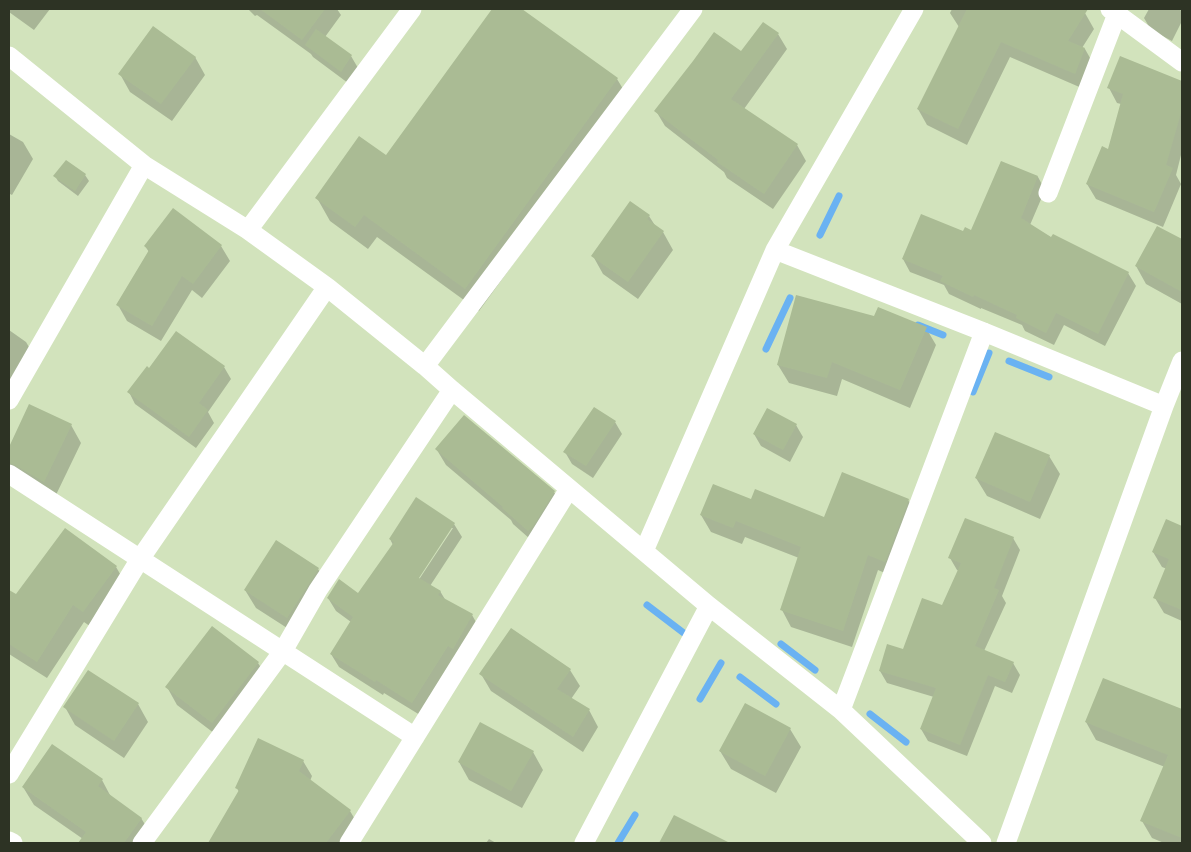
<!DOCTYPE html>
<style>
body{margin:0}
#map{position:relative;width:1191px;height:852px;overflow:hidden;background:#d2e3bc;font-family:"Times New Roman",serif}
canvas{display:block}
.frame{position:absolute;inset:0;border:10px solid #2d3324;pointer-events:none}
</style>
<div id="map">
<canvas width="1191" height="852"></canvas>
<div class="frame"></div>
</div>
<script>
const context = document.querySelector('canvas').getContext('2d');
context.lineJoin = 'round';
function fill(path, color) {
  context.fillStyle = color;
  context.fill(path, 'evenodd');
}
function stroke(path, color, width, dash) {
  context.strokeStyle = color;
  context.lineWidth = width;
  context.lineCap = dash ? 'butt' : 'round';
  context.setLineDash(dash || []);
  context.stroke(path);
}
fill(new Path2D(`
 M9,9H50L34,30L9,12Z
 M248,9H337L341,15L325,37L351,56L358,68L348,83L313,57L311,54L257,15L255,16Z
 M494,9H520L617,79L631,102L479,311L377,237L368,249L330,221L317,198L386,156Z
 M952,9H1078L1085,13L1094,29L1082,48L1085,49L1094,65L1084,89L1010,57L967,145L927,125L918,109L959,27L950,13Z
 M1149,9H1180L1182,13V21L1172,41L1151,30L1144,18Z
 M778,34L787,49L744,109L797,145L806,161L773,209L727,178L724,172L665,126L656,111Z
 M195,57L205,75L172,121L130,92L120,74Z
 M1120,58L1182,83V151L1176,175L1181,184L1163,227L1096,199L1087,184L1109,150L1121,104L1117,103L1109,88Z
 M9,134L23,142L33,159L12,195L10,194L9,195Z
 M66,161L85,175L89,181L78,196L58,181L55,176Z
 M1001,162L1038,177L1045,190L1030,225L1052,238L1128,273L1136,286L1105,346L1064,325L1054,345L1025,331L1022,325L981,308V309L949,294L944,285L910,272L903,259L964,233L972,232Z
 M649,216L656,227L663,232L673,250L638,299L603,274L593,256Z
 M1158,227L1182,241V304L1146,284L1136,266Z
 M145,246H221L230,261L202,298L192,290L161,341L127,321L118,305L149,252Z
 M874,317L926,328L936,345L910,408L842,379L837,396L789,383L778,365Z
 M9,330L26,342L36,359L9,393Z
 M176,333L224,367L231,379L208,412L214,423L196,448L135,404L129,392L149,370Z
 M30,406L71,425L81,443L54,499L9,473V450Z
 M768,409L796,425L803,437L790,462L761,446L754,434Z
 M615,422L622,434L593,478L572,464L565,452Z
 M437,450L554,492L563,508L538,546L513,524L511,520L446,465Z
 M1049,456L1060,474L1040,519L987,496L976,478Z
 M908,500L918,516L894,577L878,570L852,647L791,627L782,610L799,558L745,537L742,544L711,532L701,515L752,501L824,518Z
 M966,519L1013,538L1020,550L1002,596L1006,603L984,651L1013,663L1020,675L1012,693L995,686L967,756L928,741L921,729L934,697L887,683L880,671L903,650L943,607L959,571L957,570L950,558Z
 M1166,521L1182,528V621L1164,613L1155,598L1167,569L1162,567L1153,552Z
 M454,524L462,537L430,586L440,591L446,601L472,615L480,629L420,715L384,693L383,695L339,667L331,654L351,622L336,611L328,598L358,595L393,545L390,539ZM450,528H453L416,584L414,582Z
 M116,567L126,584L94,629L84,622L47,678L9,654V591L16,596Z
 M318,569L329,587L298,635L256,608L245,590Z
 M258,663L269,680L223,740L177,705L167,687Z
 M570,670L580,686L571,699L589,710L598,727L583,752L491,691L481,674Z
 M138,704L148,722L124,758L75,725L65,707Z
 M1086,722L1175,741L1182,744V843H1164L1152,838L1142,821L1165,767L1096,740Z
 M790,729L801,747L776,793L731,769L720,751Z
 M533,752L543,770L522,808L469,780L459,762Z
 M303,761L312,776L310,781L350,811L359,826L347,843H209L239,792L237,788Z
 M102,780L111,797L141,818L152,836L147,843H80L83,839L34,805L23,787Z
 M674,816L722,841L724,843H661Z
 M489,839L496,843H486Z`), '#0003');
stroke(new Path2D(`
 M820,235L839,196
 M918,325L943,335
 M766,349L790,298
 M1009,361L1049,377
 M973,392L989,353
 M647,605L689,637
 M781,644L815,670
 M740,677L776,704
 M700,699L721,663
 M870,714L906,742
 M618,843L635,815`), '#6ab2f2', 7);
fill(new Path2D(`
 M260,9H325L302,40Z
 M492,9H522L618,78L465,289L364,215L355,227L315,198L359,136L386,155Z
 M967,9H1088L1068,41L1085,48L1075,74L1001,42L958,129L917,109Z
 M763,22L779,33L731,99L798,144L764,194L717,162L718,160L654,111L693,61L714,32L741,51Z
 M153,26L196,57L161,104L118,74Z
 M316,29L352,55L341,72L305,45Z
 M1120,56L1182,81V109L1166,165L1173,168L1154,212L1086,184L1102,146L1108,149L1123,94L1107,88Z
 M66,160L86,174L75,191L53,176Z
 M1001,161L1038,176L1021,218L1051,237L1053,234L1129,272L1098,334L1056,313L1046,333L1016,318L1017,315L974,295L973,297L940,281L943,276L902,259L921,214L963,231L965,227L971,230Z
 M630,201L650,215L647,219L664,231L628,282L591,256Z
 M173,208L222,245L193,284L182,276L152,326L116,305L149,250L144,246Z
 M1157,226L1182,239V292L1135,266Z
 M796,295L874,316L878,307L927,327L900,390L832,362L827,378L777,365Z
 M176,331L225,366L199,403L208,410L189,437L127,392L147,366L149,368Z
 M29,404L72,424L44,482L15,465L9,463V447Z
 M594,407L616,421L586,466L563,452Z
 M767,408L797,424L783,450L753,434Z
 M464,415L555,491L533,526L528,531L502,508L503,507L435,449Z
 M995,432L1050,455L1030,502L975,478Z
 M842,472L909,499L885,562L868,555L843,631L780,610L801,547L736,521L733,528L700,515L713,484L751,499L755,489L824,517Z
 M416,497L455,523L419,578L441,591L438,595L473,614L453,649L448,646L412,703L376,680L375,682L330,654L353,617L327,598L339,579L358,593L394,542L389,539Z
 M965,518L1014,537L994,588L999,590L975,646L1014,662L1005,682L988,675L960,745L920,729L936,688L879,671L887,644L903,649L922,598L942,605L961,563L948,558Z
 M1166,519L1182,526V610L1153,598L1169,559L1152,552Z
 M65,528L117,566L83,612L73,605L37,662L9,644V590L16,594Z
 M276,540L319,568L287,618L244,590Z
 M212,626L259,662L212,723L165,687Z
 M511,628L571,669L557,689L590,709L573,737L479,674Z
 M88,670L139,703L114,741L63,707Z
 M1103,678L1182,709V838L1140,821L1168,755L1085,722Z
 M745,703L791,728L765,776L719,751Z
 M480,722L534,751L511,791L458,762Z
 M258,738L304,760L299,771L351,810L326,843H208L239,790L235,788Z
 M52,744L103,779L98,786L142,818L124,843H78L86,832L22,787Z
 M674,815L730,843H659Z`), '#aabb94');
stroke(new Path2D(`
 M1110,9L1182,62
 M9,56L144,165
 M1048,193L1117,14
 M248,230L412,9
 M775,250L984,332L1164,406
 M425,366L693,9
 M9,400L144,165L248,230L327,287L425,366L452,390L709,606L841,710L982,843
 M9,474L415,737
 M644,551L775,250L914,9
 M841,710L984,332
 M9,774L140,559L327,287
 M9,841L13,843
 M142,843L283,651L318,590L452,390
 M349,843L569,489
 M584,843L709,606
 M1006,843L1164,406L1182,361`), '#fff', 19);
</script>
